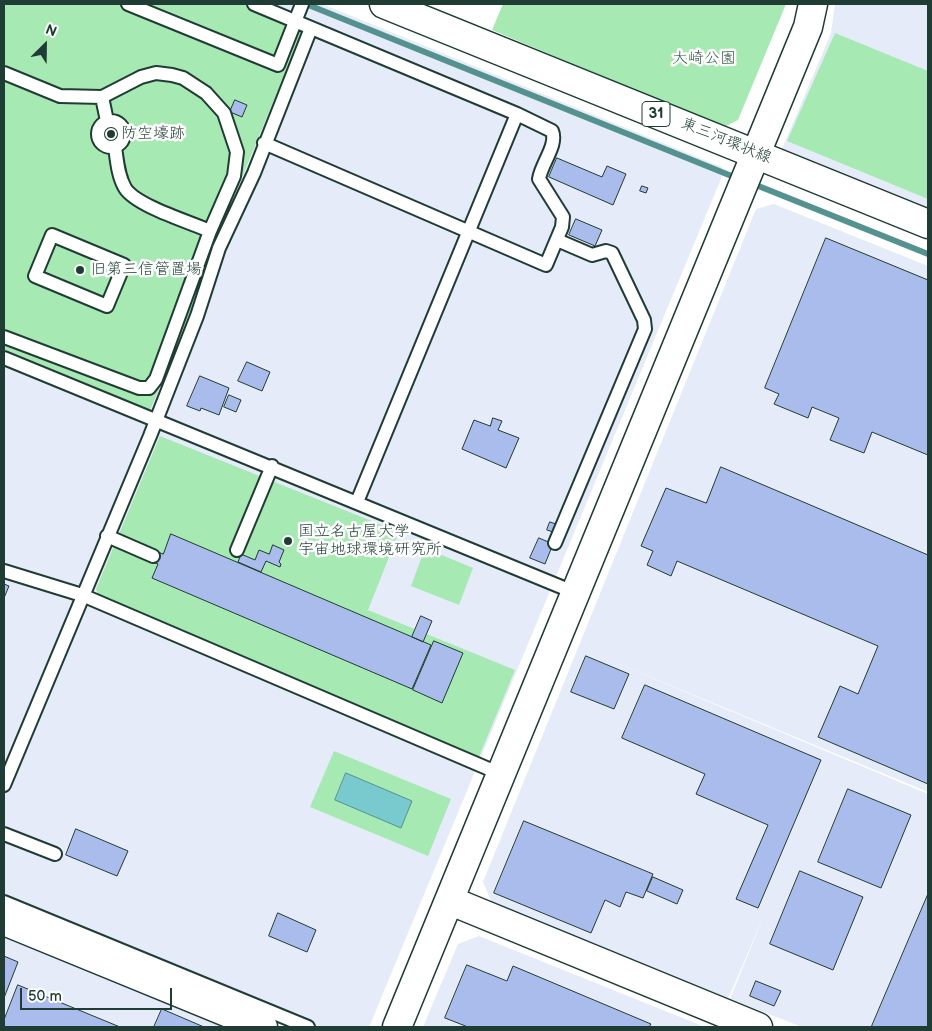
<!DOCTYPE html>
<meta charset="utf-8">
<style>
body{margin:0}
#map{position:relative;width:932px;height:1031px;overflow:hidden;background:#fff;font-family:"Balsamiq Sans",sans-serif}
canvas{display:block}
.frame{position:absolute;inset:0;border:5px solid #1f3d34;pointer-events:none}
.north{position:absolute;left:20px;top:20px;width:50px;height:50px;-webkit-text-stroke:4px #fff;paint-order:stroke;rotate:23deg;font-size:14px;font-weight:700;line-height:20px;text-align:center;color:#1f3d34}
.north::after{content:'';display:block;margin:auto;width:18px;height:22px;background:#1f3d34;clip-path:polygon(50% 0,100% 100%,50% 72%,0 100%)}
.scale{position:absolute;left:20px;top:988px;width:152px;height:22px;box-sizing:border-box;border:2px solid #1f3d34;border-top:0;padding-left:6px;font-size:15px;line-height:18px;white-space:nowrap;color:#1f3d34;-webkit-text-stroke:4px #fff;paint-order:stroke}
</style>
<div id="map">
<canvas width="932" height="1031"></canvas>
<div class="frame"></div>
<div class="north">N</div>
<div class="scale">50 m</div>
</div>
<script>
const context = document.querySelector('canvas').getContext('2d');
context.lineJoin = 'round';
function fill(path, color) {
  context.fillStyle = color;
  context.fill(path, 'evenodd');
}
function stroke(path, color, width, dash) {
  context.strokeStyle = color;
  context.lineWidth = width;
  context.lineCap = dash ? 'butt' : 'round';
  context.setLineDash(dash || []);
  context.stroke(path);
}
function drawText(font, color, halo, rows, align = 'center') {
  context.font = font + ' "Balsamiq Sans","Klee One",sans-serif';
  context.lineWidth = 5;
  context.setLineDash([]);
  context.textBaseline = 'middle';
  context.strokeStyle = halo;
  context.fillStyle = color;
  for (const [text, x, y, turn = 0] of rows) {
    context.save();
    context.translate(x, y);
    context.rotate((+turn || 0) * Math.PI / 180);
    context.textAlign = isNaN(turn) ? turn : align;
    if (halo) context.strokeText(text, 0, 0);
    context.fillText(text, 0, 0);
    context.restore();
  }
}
fill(new Path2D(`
 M4,4H322L722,167L723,174L369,1027H297L4,907Z
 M835,4H928V212L781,151L831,33Z
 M774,204L928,266V792L595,654L928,794V1027H802L730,999L765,913L728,999L492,903L483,882L756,209Z
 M4,933L237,1027H4Z
 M479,936L705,1027H423L458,944Z`), '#e6ebf9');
fill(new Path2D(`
 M4,4H244L303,29L213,248L187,325L150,410L4,349Z
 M503,4H786L738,120L724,127L492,30Z
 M835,33L928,71V199L787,141Z
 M160,436L399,532L368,610L515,670L479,757L100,599L96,589Z
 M425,548L473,568L459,605L411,586Z
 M334,751L451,799L428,856L310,807Z`), '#a7e9b3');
const water = new Path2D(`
 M346,773L412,801L401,828L335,800Z`);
fill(water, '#78cace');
stroke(water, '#549290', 1);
stroke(new Path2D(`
 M306,4L739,179
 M751,183L928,254`), '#549290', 6);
const building = new Path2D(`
 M235,100L247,105L242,117L230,112Z
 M557,158L602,177L607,166L626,174L613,205L549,177Z
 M642,186L648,188L646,193L640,191Z
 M576,219L602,230L595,246L569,235Z
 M826,238L928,280V455L872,432L864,453L830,440L839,418L812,407L808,418L774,404L779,394L765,388Z
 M247,362L270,372L262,391L238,381Z
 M200,376L229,388L219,415L201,408L200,411L187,406Z
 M229,395L241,400L236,412L224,407Z
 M493,418L502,421L498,430L519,438L506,468L462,449L474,420L490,426Z
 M721,467L928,555V784L818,737L840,686L858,694L878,646L677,561L671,576L647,565L653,551L641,546L666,488L706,503Z
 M550,522L556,524L553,532L547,530Z
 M171,534L431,645L412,689L152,578L158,564L153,562L158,552L163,554Z
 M539,538L553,544L545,564L530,558Z
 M273,545L284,550L279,562L281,564L280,567L266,561L261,572L238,562L241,554L255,560L259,550L269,554Z
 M4,584L9,586L4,598Z
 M421,616L432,621L423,642L412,637Z
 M434,641L463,653L442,703L413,690Z
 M586,656L629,674L614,709L571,692Z
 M645,685L821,760L758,908L736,899L768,825L696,794L705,774L622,738Z
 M848,789L911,815L881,888L818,862Z
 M524,821L653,874L643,898L626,892L620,907L605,900L591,933L494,893Z
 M76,829L128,851L117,876L66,855Z
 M800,871L863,897L833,970L770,944Z
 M653,877L683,890L677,904L647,891Z
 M928,894V1027H874L872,1026Z
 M278,913L316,930L307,952L269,936Z
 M4,956L18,962L4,998Z
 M467,965L507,981L513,966L651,1024L649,1027H468L445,1018Z
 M756,981L781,991L774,1006L750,996Z
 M18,985L120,1027H4V1020Z
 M162,1009L204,1027H154Z`);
fill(building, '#aabceb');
stroke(building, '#1f3d34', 1);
const lane = new Path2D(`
 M128,4L278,65L302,4
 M254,4L517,114L552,131C558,145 541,164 539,179L563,217L562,227L546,265L264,143
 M4,73L60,96L102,97L141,77L156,73L172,75L183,78L206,93L224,113L237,152L234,176L210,231L156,379L149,388H139L4,337
 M102,97L107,121
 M98 134a13 13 0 1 1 26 0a13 13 0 1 1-26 0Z
 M115,147C117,161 118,176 125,188C136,206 190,222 210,231
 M52,235L124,265L107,306L35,276Z
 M4,358L576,593
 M357,502L517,114
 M107,536L153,556
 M555,543L645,329L644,320L612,253L606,251L592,255L557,240
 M237,550L272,466
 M4,571L82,595L503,775
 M4,785L150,436L197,316L219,248L254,173L311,28
 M4,834L55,854
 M4,902L308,1027`);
const secondary = new Path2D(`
 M451,901L758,1027
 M4,921L263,1027
 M397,1027L808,27L813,4`);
const primary = new Path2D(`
 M384,4L928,224`);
stroke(lane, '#1f3d34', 16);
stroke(secondary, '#1f3d34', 31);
stroke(primary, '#1f3d34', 31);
stroke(lane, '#fff', 12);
stroke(secondary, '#fff', 28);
stroke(primary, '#fff', 28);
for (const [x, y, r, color] of [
 [111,134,5,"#1f3d34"],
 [80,270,5,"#1f3d34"],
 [288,541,5,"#1f3d34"]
]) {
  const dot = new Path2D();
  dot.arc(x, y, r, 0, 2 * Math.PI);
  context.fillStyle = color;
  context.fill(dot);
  stroke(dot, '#fff', 2);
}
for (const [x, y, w] of [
 [656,114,28]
]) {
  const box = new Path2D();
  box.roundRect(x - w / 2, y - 12.5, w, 25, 4);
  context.fillStyle = '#fff';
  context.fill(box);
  stroke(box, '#1f3d34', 1);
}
drawText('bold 15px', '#1f3d34', null, [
 ["31",656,114]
]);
drawText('16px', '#3a5f4d', '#fff', [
 ["大崎公園",704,59]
]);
drawText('16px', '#1f3d34', '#fff', [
 ["防空壕跡",121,134],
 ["旧第三信管置場",90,270],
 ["国立名古屋大学",298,532],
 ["宇宙地球環境研究所",298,550]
], 'left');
drawText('16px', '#1f3d34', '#fff', [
 ["東三河環状線",726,141,22]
]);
</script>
